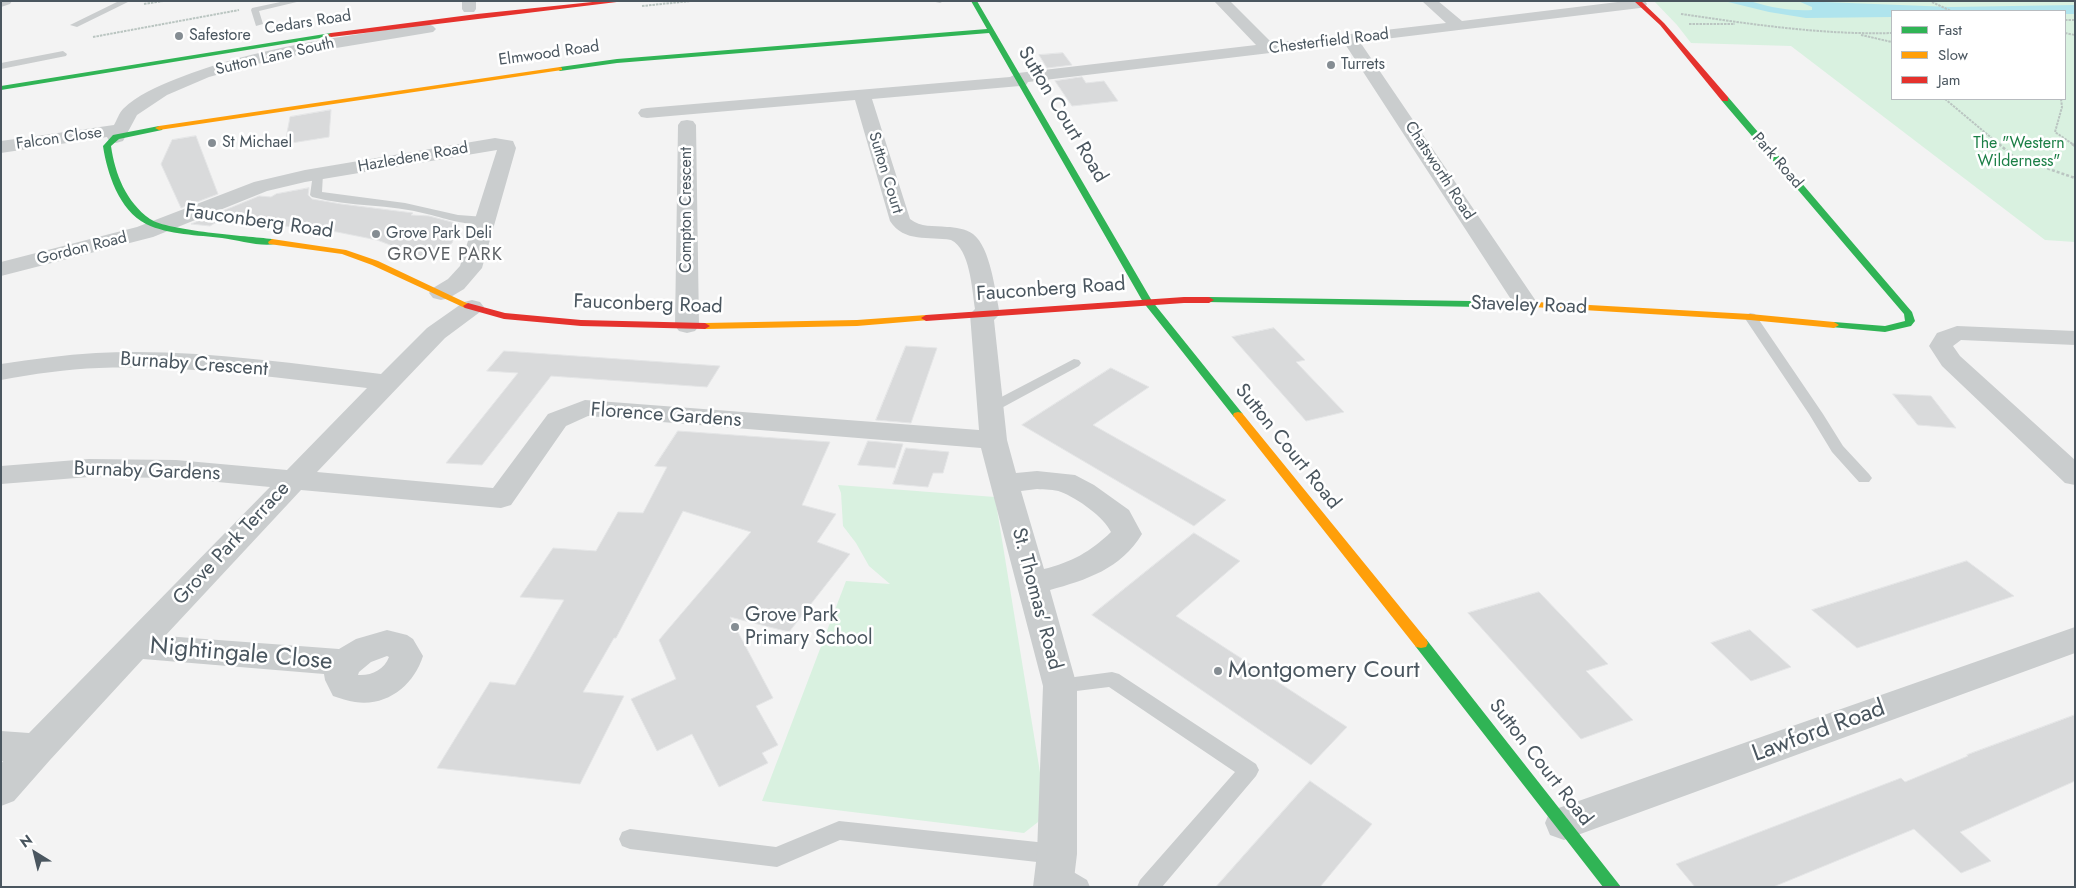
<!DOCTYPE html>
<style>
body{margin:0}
#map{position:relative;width:2076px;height:888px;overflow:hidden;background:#f3f3f3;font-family:Jost,sans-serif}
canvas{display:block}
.frame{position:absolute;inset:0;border:2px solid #4a565f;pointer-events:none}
.legend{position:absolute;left:1891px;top:10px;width:175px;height:90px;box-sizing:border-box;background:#fff;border:1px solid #b7bbbf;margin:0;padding:6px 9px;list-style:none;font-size:15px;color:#4a565f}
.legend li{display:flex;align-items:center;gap:10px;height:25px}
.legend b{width:25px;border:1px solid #b7bbbf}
.north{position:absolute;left:10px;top:828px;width:50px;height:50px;-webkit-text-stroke:4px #fff;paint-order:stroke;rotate:324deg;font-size:14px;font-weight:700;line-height:20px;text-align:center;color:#4a565f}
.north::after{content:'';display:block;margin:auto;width:18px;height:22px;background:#4a565f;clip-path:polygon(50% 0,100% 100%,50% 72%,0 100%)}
</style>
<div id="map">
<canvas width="2076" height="888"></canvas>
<div class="frame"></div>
<ul class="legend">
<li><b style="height:6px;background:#30b455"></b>Fast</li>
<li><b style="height:6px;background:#ff9f0a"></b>Slow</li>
<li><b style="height:6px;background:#e5322d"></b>Jam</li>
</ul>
<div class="north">N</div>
</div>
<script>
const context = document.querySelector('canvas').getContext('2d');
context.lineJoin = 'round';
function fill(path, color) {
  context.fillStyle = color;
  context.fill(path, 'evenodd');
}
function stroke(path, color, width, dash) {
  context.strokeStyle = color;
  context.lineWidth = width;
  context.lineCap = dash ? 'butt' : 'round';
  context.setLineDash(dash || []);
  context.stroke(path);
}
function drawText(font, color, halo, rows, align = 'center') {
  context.font = font + ' Jost,sans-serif';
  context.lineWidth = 5;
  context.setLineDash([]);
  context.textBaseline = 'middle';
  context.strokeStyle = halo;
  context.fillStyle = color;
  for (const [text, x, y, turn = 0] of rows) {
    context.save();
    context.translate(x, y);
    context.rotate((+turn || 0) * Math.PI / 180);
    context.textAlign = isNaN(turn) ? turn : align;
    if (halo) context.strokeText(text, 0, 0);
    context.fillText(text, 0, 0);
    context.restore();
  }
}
fill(new Path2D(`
 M1654,1H2075V242L2045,240L1791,46L1691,43L1677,25ZM1892,11H2065V99H1892Z
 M838,485L995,497L1047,815L1024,833L762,801L846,581L890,584L869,566L856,543L843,526L841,493Z`), '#d9f1e0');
fill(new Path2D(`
 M1724,1C1733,1 1745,0 1753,2C1773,8 1791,11 1812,10V7L1798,1L1951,7L2075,5V14H2065V11H1892V17L1806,18L1769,12Z`), '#afe4ed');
const building = new Path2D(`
 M1063,53L1072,65L1047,68L1039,55Z
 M1082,77L1086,83L1104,81L1118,101L1072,106L1055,81Z
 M331,110L329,137L285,144L290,117Z
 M196,136L218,194L181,208L161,164L172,140Z
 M309,188L308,195L312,199L341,204L413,213L411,215L429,216L459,224L452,243L435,256L424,258L377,240L337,232L222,219L210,226L191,224L259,196L271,197L276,194Z
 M1274,328L1305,360L1296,362L1344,412L1306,421L1232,337Z
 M906,346L937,348L911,423L876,420Z
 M504,351L720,366L707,387L551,376L482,465L446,463L518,373L487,371Z
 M1111,368L1149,387L1093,425L1226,500L1194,526L1022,425Z
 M1893,394L1931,396L1956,428L1918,425Z
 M678,431L830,442L802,505L836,514L817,542L850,554L789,632L730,617L773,698L756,706L778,745L762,753L768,763L719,787L692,734L657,751L631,699L676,679L659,640L751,532L683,511L616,638H614L583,692L624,696L580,784L437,768L490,682L515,685L564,600L520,597L553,548L596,551L618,512L643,513L667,467L655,466Z
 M868,441L903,444L895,468L858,465Z
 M906,448L949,452L943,473H933L928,487L893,484Z
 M1194,533L1240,561L1176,616L1347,727L1311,765L1092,615Z
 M1967,561L2014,596L1857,648L1812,610Z
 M1539,592L1608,664L1586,671L1633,720L1581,739L1468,613Z
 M1750,630L1791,667L1751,681L1711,643Z
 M2075,715V781L1960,832L1991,861L1961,873L1914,829L1773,887H1695L1676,864L1901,778L1905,782L1968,756L1967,755Z
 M1310,781L1372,824L1320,887H1216Z`);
fill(building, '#d9dadb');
stroke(building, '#e4e5e6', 1);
stroke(new Path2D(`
 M1932,2L1951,11
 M144,4L163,1
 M642,6L691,1
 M1681,14C1750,24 1822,35 1892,33
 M2065,20H2075
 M1689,24H1735
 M2065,33L2075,35
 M1861,35L1892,42
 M93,37L239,10
 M1945,99L2000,145
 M2061,99L2062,107L2055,132L2074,145`), '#bac5c1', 2, [2.5, 1]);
stroke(new Path2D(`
 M1999,144L2014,157L2075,178
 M2072,144L2075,146`), '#bac5c1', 2.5, [3, 2]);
fill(new Path2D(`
 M119,1H130L77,27L70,25Z
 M285,1H301L259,11L263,24L256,26L251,10L252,8Z
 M931,1H944L940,3Z
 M63,51L67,54L66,56L1,69V63Z
 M318,171L323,174L322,192L405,203L458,215L485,217L491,220C480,231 441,217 427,214C390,204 350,207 312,197L310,195L313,174Z
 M1750,313L1755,314L1823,414L1843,446L1869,474L1872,478L1869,482H1859L1832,452L1809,414L1744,317Z
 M1074,359L1079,360L1081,363L1079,366L996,411H986L984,408L986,405Z
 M1112,672L1119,674L1256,764L1259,770L1256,776L1162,887H1137L1140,880L1235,772L1109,687L1060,693L1053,691L1051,686L1053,681L1060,679Z
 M839,821L1056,844L1064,847L1067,854L1064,861L1058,863L1087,880L1090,887C1073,887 1054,888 1046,873L1049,866L1055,864L840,840L777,867L630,849L622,846L619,839L622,832L630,829L776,847Z`), '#cacdce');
fill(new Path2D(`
 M1,1H12L10,4L1,7Z
 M462,1H476V9L474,12H464L462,9Z
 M1214,1H1230L1272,43L1446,23L1422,1H1438L1462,21L1626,1H1645L1647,4L1645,7L1640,8L1360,42L1538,304L1534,309L1526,311L1518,309L1514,304L1345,44L1028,82L1026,85L1020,86L872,99L910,219C921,228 933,225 947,227C955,227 966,229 973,234C991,248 995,292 1000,314L994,320L1007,440L1016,473L1037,471L1075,475L1094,485L1129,510L1142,534C1121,569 1086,580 1050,590L1077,686V854L1073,887H1033L1037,854L1043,686L981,448L588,416L566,426L511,505L501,508L301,490L165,636L339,649L356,639L387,630L407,635L413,639L423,656C414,685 387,707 355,702C348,701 340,698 333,696L325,680L324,674L143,659L50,760L14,801L1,806V764L3,761H1V731L29,733L270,487L176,478L89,477L1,484V466L89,459L176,460L287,470L367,388C278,378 189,365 99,368C66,369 34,374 1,380V364C33,359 64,355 96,353C191,348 287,363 381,374L427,328L464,302L472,300L480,302L484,307L480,312L445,338L317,472L493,488L548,414L585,400L979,430L970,314L975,309C972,289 970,249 951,240C929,236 904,243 890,221L855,100L647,118L641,117L638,113L641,109L647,108L1010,77L1018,73L1256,45ZM1037,489C1045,490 1054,489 1061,492C1077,498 1104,517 1111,532C1090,552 1072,562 1044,569L1021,491ZM387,656L389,657C384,670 371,676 358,675L359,672L371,662Z
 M428,24L433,26L436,29L433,32L306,53L257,64L209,77L167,95L137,115L123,141L116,143L109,141L107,137L1,153V141L114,125C117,120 119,113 123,109C137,95 158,86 176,79C256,47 343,36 428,24Z
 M687,120L693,121L696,125L699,326L695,331L687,333L679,331L675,326L678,125L681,121Z
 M495,138L513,141L516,148L482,268L464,289L449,298L441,300L433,298L429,293L433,288L448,279L460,266L497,150L305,182L267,191L153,237L1,276V262L137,227L254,182L305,170Z
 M1957,326L2075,331V345L1961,340L1953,346L1960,356L2075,460V485L2065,483L1942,366L1929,346L1937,333Z
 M2075,627V653L1564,840L1550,835L1545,823L1550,811Z`), '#cacdce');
fill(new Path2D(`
 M971,1H977L1152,301L1242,413L1243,415L1242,417H1234L1143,302L989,33L617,63L560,71L557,69L560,67L617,59L987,29Z
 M331,33L334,35L333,36L1,90V86Z
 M1722,97H1728L1912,312L1915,321L1911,326L1885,332L1831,327L1829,325L1834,322L1885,326L1905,321L1904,314L1722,101Z
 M159,126L163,128L162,130L119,139L111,146C115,174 126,202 150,219C168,231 247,236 272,239L276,242L275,244C261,247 237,240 222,238C198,235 169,235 146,224C119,210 107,173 103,146L113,135Z
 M1209,297L1536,302L1541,305L1536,308L1206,302V298Z
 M1421,638L1426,639L1621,887H1603L1416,647L1414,643L1416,639Z`), '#30b455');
fill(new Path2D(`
 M560,67L562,68V70L159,130L155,128L159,126Z
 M272,239L346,250L378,261L473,306L471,308H465L372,265L342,254L269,244L268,242Z
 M1536,302L1750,314L1834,322L1839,325L1834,328L1750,320L1533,307V303Z
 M926,315L931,318L929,320L857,326L705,329L700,326L705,323L857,320Z
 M1238,412L1242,413L1426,639L1428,643L1426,647L1421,648L1416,647L1234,417L1233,415L1234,413Z`), '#ff9f0a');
fill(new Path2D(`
 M602,1H625L331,37L328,35L331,33L477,14Z
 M1634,1H1641L1664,23L1728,97V101H1722L1660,25Z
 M1184,297H1209L1214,300L1209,303H1184L926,321L921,318L926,315Z
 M468,303L505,313L581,320L705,323L710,326L705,329L581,326L504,319L465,308L463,306Z`), '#e5322d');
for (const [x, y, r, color] of [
 [179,36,5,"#858d93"],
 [1331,65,5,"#858d93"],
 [212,143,5,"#858d93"],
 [376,234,5,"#858d93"],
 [735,627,5,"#858d93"],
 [1218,671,5,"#858d93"]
]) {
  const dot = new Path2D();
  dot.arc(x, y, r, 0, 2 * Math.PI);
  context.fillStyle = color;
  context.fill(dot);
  stroke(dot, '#fff', 2);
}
drawText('16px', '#4a565f', '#fff', [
 ["Cedars Road",308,23,-9],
 ["Chesterfield Road",1329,42,-7],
 ["Elmwood Road",549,54,-8],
 ["Sutton Lane South",275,57,-13],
 ["Falcon Close",59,139,-8],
 ["Hazledene Road",413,158,-10],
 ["Park Road",1777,161,49],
 ["Chatsworth Road",1439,171,57],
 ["Sutton Court",885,173,73],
 ["Compton Crescent",687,210,-90],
 ["Gordon Road",82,249,-14]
]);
drawText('16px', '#4a565f', '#fff', [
 ["Safestore",189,36],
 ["Turrets",1341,65],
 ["St Michael",222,143],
 ["Grove Park Deli",386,234]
], 'left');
drawText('16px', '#1b7f46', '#fff', [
 ["The \"Western",2019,144],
 ["Wilderness\"",2019,162]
]);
context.letterSpacing = '1px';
drawText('18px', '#5e6266', '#fff', [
 ["GROVE PARK",445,256]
]);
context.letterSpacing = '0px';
drawText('20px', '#4a565f', '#fff', [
 ["Sutton Court Road",1062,115,59],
 ["Fauconberg Road",259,222,8],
 ["Fauconberg Road",1051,290,-4],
 ["Fauconberg Road",648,305,2],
 ["Staveley Road",1529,306,2],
 ["Burnaby Crescent",194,365,4],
 ["Florence Gardens",666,416,4],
 ["Sutton Court Road",1287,447,51],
 ["Burnaby Gardens",147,472,2],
 ["Grove Park Terrace",232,544,-47],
 ["St. Thomas' Road",1036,599,75],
 ["Sutton Court Road",1540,763,52]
]);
drawText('20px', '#4a565f', '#fff', [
 ["Grove Park",745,616],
 ["Primary School",745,639]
], 'left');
drawText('24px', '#4a565f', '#fff', [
 ["Nightingale Close",241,655,5],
 ["Lawford Road",1819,732,-20]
]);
drawText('24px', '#4a565f', '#fff', [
 ["Montgomery Court",1228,671]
], 'left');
</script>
